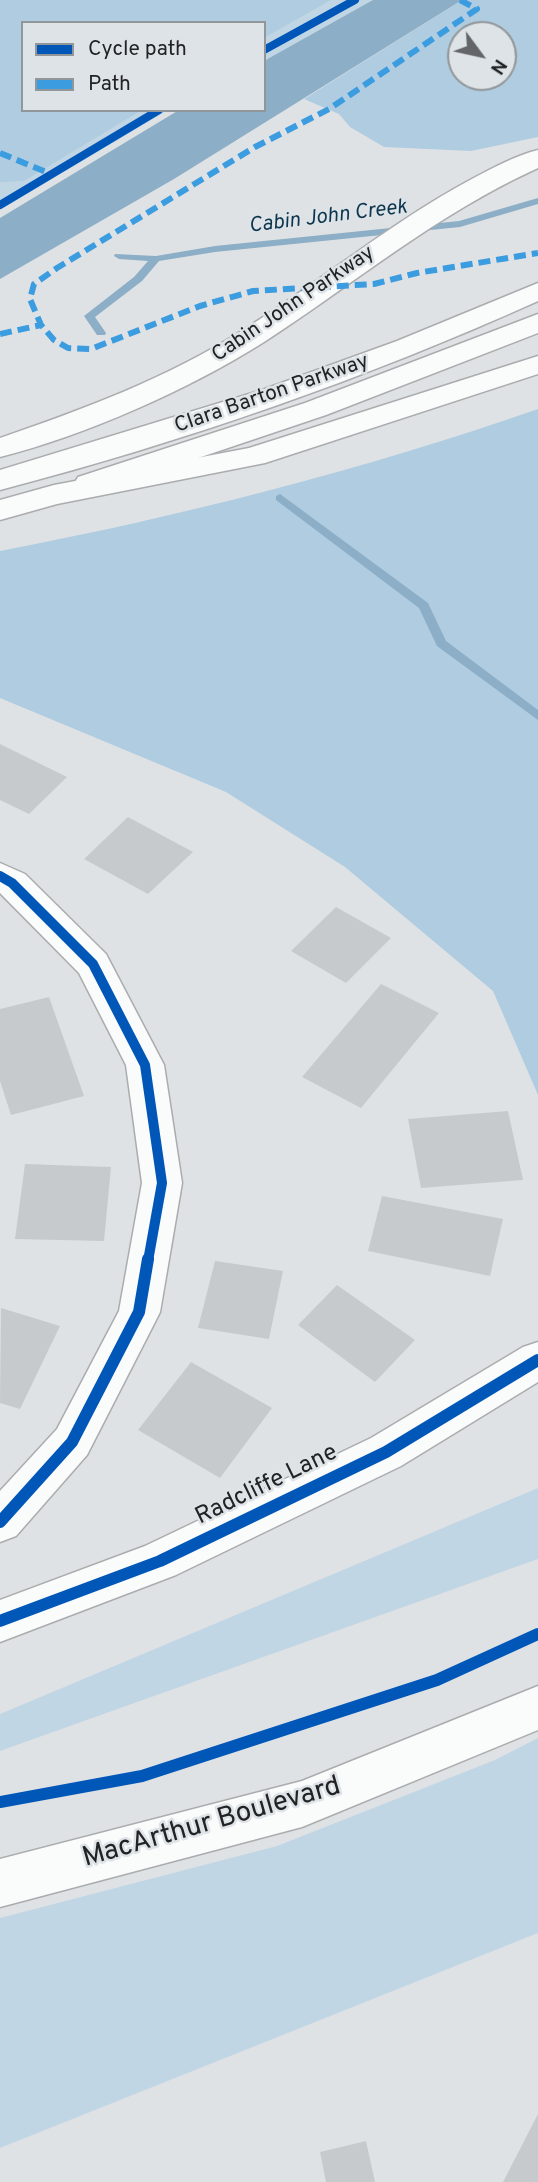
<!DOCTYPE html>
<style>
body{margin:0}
#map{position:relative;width:538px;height:2182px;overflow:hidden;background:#dfe2e5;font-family:Overpass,sans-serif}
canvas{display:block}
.legend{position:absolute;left:21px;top:21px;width:245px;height:91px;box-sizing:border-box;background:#dde3e7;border:2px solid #919699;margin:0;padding:9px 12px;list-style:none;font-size:21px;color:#202224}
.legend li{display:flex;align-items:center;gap:14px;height:35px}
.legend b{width:35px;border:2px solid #919699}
.north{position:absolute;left:447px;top:21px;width:70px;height:70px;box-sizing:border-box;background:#dde3e7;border:2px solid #919699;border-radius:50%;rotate:123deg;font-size:19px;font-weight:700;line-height:28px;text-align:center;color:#202224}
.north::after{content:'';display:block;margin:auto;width:24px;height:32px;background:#636568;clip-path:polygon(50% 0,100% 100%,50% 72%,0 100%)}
</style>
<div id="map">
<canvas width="538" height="2182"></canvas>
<ul class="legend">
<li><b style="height:9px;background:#0057b8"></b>Cycle path</li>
<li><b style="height:9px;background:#3c9ce0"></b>Path</li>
</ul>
<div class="north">N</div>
</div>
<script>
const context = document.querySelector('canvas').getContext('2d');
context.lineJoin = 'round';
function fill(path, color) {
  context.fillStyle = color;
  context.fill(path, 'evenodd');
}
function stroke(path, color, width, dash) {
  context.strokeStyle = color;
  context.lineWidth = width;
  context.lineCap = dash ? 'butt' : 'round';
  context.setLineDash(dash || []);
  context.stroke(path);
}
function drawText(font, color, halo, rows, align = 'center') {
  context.font = font + ' Overpass,sans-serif';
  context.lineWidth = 5;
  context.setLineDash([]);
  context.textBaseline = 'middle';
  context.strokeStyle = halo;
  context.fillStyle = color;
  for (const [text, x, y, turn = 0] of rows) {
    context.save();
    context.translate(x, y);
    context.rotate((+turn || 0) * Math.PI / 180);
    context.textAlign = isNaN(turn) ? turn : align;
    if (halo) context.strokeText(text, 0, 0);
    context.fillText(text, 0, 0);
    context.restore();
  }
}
fill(new Path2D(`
 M0,0H389L264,61V23H23V110H168L0,210Z
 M538,1488V1559L0,1751V1714Z
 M538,1738V1933L0,2148V1918L277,1846L495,1760Z`), '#c1d6e4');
fill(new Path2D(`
 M0,0H331L264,38V23H23V110H142L24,181L0,182Z
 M462,0H538V137L471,151L384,147L350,127L339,114L304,99ZM461,35H503V77H461Z
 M538,409V1095L493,991L345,867L226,792L0,698V551C182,516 363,470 538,409Z`), '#b0cce0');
fill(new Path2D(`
 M373,0H462L174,179L0,279V218L179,110H264V61Z`), '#8caec6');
fill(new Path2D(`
 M538,198V204L460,227L215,252L159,261L142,281L95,317L106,333L105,335H97L84,316L134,277L148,261L119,259L114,256L115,254L156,256L215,246L459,221Z
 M280,494L428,603L446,641L538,710V720L437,646L419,608L276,500V496Z`), '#8caec6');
fill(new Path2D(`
 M0,744L67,777L29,814L0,800Z
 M128,817L193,852L148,894L84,859Z
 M336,907L391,938L346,983L291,951Z
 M381,984L439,1013L361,1108L302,1077Z
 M49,997L84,1096L11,1115L0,1081V1009Z
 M508,1111L523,1180L421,1188L408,1119Z
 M25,1164L111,1167L104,1241L15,1239Z
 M382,1196L503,1219L490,1276L368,1251Z
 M215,1261L283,1271L269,1339L198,1328Z
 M337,1285L415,1340L375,1382L298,1325Z
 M1,1308L60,1326L20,1409L0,1403Z
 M191,1362L272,1408L220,1478L138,1430Z
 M538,2114V2182H503Z
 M366,2141L375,2182H326L320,2152Z`), '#c7cacc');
const minor = new Path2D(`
 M0,863L25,874L106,954L164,1065L182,1183L160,1312L154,1324L87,1455L16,1536L0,1542V1491L57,1429L119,1311L142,1183L126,1065L79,973L0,893Z
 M538,1342V1382L401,1466L176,1575L0,1642V1600L145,1546L371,1438L523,1347Z`);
const major = new Path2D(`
 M538,283V301C365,379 183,442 0,490V470L262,390L397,341Z
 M538,314V333L326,415L100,491L89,494L78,491L74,484L78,477L305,403Z
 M538,1686V1730L302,1827L0,1907V1859L302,1781Z`);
const highway = new Path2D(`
 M538,150V168C438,213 355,283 264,342C190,389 84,436 0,457V438C84,409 168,378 243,330C320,282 390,223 470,180C491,169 514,156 538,150Z
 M538,356V374L265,463L57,504L0,520V500L54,485L249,448Z`);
stroke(minor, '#aaacae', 3);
stroke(major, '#aaacae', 3);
stroke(highway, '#aaacae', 3);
fill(minor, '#fafbfb');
fill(major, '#fafbfb');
fill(highway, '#fafbfb');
stroke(new Path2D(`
 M460,0L477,9L329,109L255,147L57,268L34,284L30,299L41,325L54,340L68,348L91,349L200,306L253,291L374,284L417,273L538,253
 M0,153L51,174
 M0,334L41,325`), '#3c9ce0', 6, [12, 6]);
stroke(new Path2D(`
 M264,50L355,0
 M0,205L159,110`), '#0057b8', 8);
stroke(new Path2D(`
 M0,876L12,883L93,964L145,1065L162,1183L148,1261`), '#0057b8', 10);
stroke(new Path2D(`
 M0,1522L72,1442L139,1312L148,1259
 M0,1621L160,1561L386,1452L538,1360
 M0,1802L142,1776L437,1680L538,1634`), '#0057b8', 12);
drawText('italic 21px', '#0d364e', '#dde3e7', [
 ["Cabin John Creek",328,218,-7]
]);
drawText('21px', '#202224', '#dde3e7', [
 ["Cabin John Parkway",294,305,-34],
 ["Clara Barton Parkway",272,395,-19]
]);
drawText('24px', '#202224', '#dde3e7', [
 ["Radcliffe Lane",267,1486,-26]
]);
drawText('28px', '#202224', '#dde3e7', [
 ["MacArthur Boulevard",212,1824,-16]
]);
</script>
